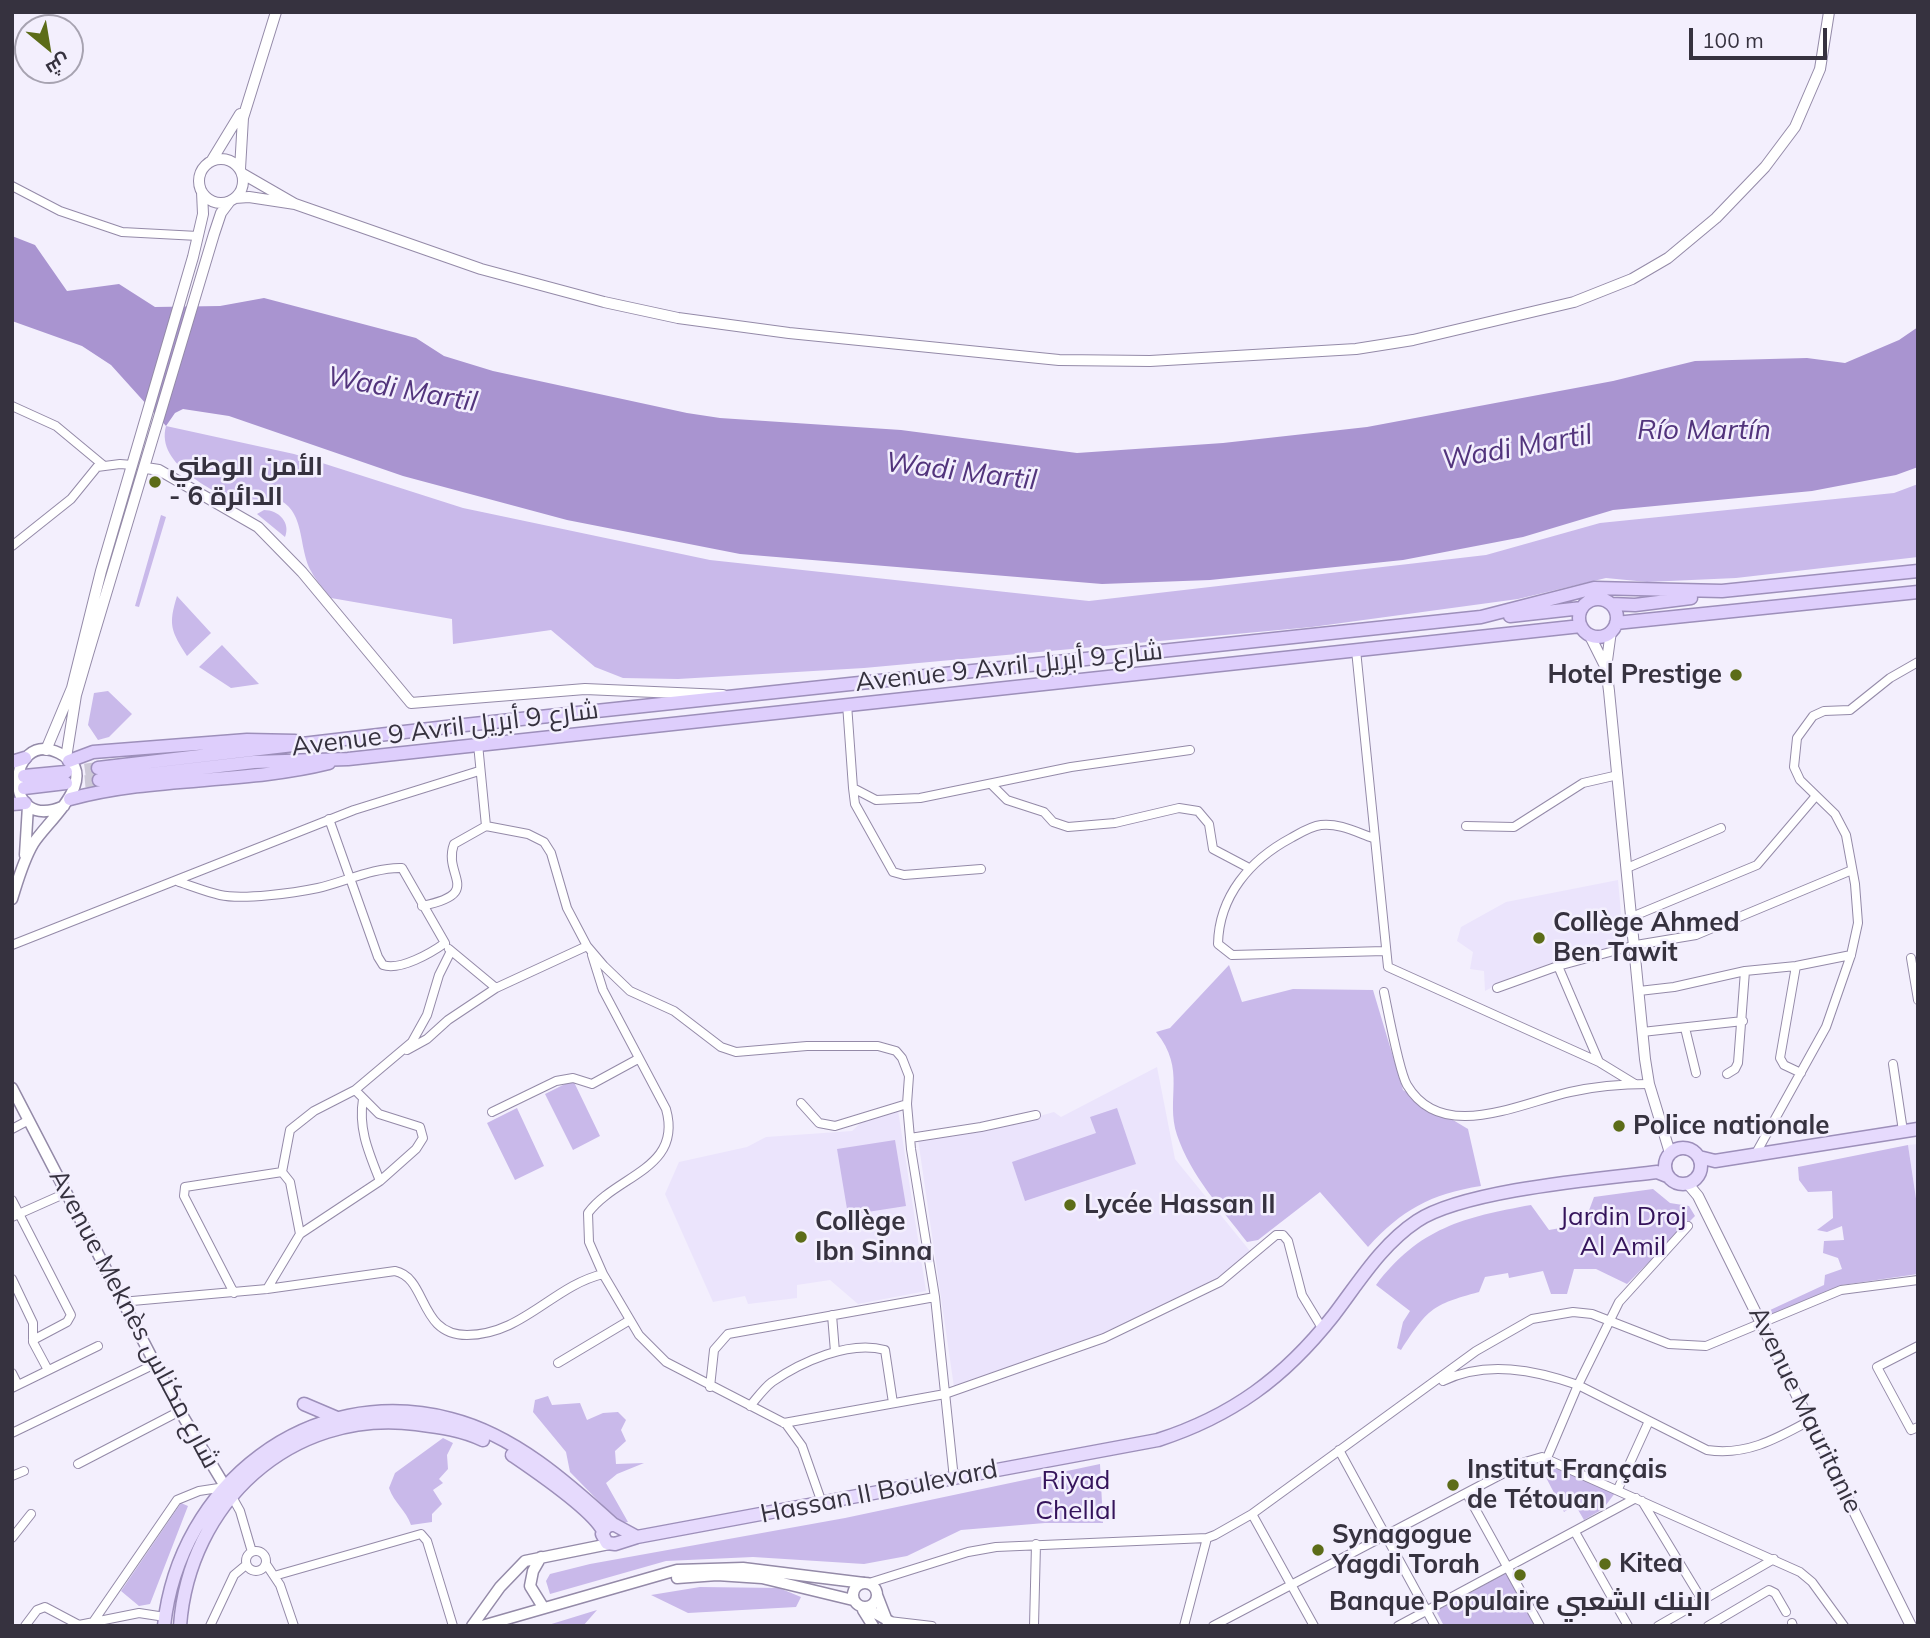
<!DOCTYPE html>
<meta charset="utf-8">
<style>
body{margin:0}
#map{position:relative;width:1930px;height:1638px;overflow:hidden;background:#f3effd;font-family:Mulish,Cairo,sans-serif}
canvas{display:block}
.frame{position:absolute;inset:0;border:14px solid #36323f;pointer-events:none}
.north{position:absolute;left:14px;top:14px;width:70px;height:70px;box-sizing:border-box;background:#f3effd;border:2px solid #a7a3b1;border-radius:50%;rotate:150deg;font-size:19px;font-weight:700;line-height:28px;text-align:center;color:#36323f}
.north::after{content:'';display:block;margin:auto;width:24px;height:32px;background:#5c6c18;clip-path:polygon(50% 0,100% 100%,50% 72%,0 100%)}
.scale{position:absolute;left:1689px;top:28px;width:138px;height:32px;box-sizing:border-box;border:4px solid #36323f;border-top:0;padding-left:9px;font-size:21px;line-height:24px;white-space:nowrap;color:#36323f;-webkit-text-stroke:5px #f3effd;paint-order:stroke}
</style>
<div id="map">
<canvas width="1930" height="1638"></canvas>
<div class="frame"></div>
<div class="north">ش</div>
<div class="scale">100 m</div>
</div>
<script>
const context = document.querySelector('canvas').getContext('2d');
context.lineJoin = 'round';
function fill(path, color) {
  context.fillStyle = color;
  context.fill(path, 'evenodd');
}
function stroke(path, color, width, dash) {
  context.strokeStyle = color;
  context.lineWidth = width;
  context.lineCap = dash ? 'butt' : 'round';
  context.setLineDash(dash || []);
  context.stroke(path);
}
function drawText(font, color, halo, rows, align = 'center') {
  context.font = font + ' Mulish,Cairo,sans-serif';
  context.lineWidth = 5;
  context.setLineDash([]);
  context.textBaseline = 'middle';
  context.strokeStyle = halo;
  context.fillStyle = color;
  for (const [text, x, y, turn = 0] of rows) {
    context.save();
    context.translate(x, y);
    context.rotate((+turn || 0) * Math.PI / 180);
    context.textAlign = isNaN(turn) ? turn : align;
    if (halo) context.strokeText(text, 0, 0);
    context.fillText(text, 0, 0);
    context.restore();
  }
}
fill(new Path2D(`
 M1618,880L1623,935L1614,948L1548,964L1534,974L1511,977L1485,991L1484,971L1470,969L1473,952L1457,941L1461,927L1506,902Z
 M1157,1067L1175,1159L1250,1251L1220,1279L1113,1333L954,1387L918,1139L998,1128L1054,1112L1061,1117Z
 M898,1110L926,1291L858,1304L830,1280L797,1285V1298L748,1304L745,1296L713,1302L665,1194L679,1162L747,1147L766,1137L852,1131L866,1118Z
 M1918,1144V1212L1908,1145Z`), '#ebe4fc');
fill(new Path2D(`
 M166,426L294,454L463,508L710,560L1089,601L1486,555L1600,523L1894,493L1918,484V557L1736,578L1647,582L1606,578L1518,599L1312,627L864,668L678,679L623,678L595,667L551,630L453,644L452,619L331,598C325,590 316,581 311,571C297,545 307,506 271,497L243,507C216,491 155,466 166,426Z
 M264,510C279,510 291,523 285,537L257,514Z
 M161,515L166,517L139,607L135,606Z
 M177,596L211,633L187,656C171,631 168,625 177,596Z
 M222,645L259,684L231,688L199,667Z
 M108,691L132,714L109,737L98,740L88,725L94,693Z
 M1229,965L1242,1002L1293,989L1373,990L1403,1090L1468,1129L1481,1186C1430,1194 1402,1210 1368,1247L1320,1192L1258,1240L1247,1242C1221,1208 1191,1176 1177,1135C1165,1098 1187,1070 1156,1032L1170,1028Z
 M573,1080L600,1136L573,1150L545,1094Z
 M517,1108L544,1166L515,1180L487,1123Z
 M1117,1108L1136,1164L1025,1201L1012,1162L1096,1133L1090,1117Z
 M895,1140L906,1206L848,1215L837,1149Z
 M1908,1145L1918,1212V1274L1842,1285L1772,1314L1768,1311L1824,1285L1825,1275L1842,1269L1838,1258L1823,1253L1824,1241L1844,1240L1842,1226L1827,1232L1817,1230L1833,1218L1832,1191L1808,1192L1799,1180L1798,1167Z
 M1653,1189L1670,1203L1689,1206L1695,1216L1627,1284L1596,1269H1574L1567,1294H1551L1543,1271L1509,1278L1508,1273L1485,1277L1479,1292C1431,1305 1428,1309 1401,1350L1397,1348L1403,1322L1410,1311L1376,1285C1419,1228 1464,1217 1531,1205L1549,1230L1584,1224L1594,1197Z
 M548,1396L552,1405L580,1403L587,1420L603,1413L618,1412L626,1420L621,1430L626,1441L615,1451L616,1464L644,1463L617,1474L606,1483L628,1522L620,1523L570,1472L566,1452L533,1412L535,1400Z
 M443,1438L453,1443L447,1455L448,1469L439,1479L443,1483L433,1490L442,1504L432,1514V1522L411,1525C406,1510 394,1503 389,1488L395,1473Z
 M1545,1460L1615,1493L1603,1509L1584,1520L1577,1508H1571L1576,1505L1571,1497L1563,1502L1567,1510L1564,1512L1539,1464Z
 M1100,1464L1103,1523H1045L961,1530L907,1556L864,1564L753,1557L666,1561L550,1594L546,1581L550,1574L590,1564L845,1518Z
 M181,1503L188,1506L150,1604L139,1606L121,1591Z
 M1506,1573L1536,1626H1444L1436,1611Z
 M700,1587L779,1588L801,1597L796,1607L688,1613L651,1595Z
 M597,1610L583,1626H545Z`), '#c9b9ea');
fill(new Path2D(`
 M12,236L35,245L67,291L119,284L155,307L220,306L264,298L416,338L444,356L493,371L687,413L720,418L901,430L1077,453L1223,443L1367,427L1613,381L1695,361L1807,358L1845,363L1899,340L1918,327V467L1896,475L1812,491L1613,510L1523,537L1403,560L1210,580L1102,584L740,554L567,520L403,476L229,416L183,409L175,413L166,426L111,365L82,346L12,321Z`), '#a994d0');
stroke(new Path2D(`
 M67,772L98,768
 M67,783L99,780`), '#cdc9d7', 12, [12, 6]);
const minor = new Path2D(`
 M12,186L60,211L122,232L198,236
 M12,406L56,426L103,465
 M12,546L71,499L97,467L120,464L132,465
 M1356,650L1388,967L1599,1062L1635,1084
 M847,704L853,788L876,800L920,798L1071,767L1190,750
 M478,744L486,826L528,834L544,842L551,853L567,908L587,946L604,966L630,991L674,1011L721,1047L736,1052L807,1046H878L896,1051L902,1058L909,1076L907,1104L911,1149L935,1297L954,1479
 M991,784L1007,800L1044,812L1053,822L1068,827L1115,823L1179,808L1198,811L1209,824L1213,849L1249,868
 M853,788L855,804L893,872L904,875L981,869
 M1466,826L1514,827L1583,783L1618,775
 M1373,838C1356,832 1339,823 1321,825C1311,826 1300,833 1291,838C1250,860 1219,896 1218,944L1232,955L1385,951
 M1627,868L1721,828
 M179,882C192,886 206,892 220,895C243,900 294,893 318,888C344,882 375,867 402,868L445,943C431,953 400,971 383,965L378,957L329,819
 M422,906C485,893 442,876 454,844L486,826
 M1634,916L1757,865L1815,797
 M12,945L354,810L479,771
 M449,949L496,988L587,946
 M592,955L603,990L666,1109C683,1169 616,1175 588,1213L589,1242L603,1274L639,1335L666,1362L786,1424L802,1446L822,1503
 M1911,958L1918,1000
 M1558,966L1599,1062
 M1796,966L1780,1058L1784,1065L1801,1073
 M1497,988L1558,966L1636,945L1696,935L1852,870
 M1639,991L1674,987L1745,971L1796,966L1851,955
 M1384,992C1388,1011 1399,1071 1407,1085C1442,1144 1520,1103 1570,1092C1596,1086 1622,1084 1649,1084
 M1685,1028L1696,1073
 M1642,1032L1743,1021
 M407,1050L427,1039L448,1020L496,988
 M1893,1064L1903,1131
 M1727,1074L1735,1069L1738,1063L1745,971
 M363,1099C358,1129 369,1153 380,1181
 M801,1103L819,1123L835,1126L907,1104
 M492,1112L556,1081L573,1078L592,1084L638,1059
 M12,1129L29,1120
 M910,1138L981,1127L1036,1115
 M1755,1155L1826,1027L1851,955L1858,923L1855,884L1846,835L1835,814L1800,780L1794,767L1797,738L1813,716L1824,711L1850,710L1890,678L1918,662
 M282,1172L290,1130L314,1111L355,1090L412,1042L427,1015L439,975L451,951
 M12,1200L71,1315L67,1322L33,1340
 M12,1217L66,1193
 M12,1279L33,1323V1342L48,1370
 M267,1289L300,1234L380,1181L416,1149L423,1138L420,1127L379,1114L355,1090
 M234,1293L184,1196L185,1187L282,1172L290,1182L300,1234
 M121,1302L267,1289L395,1271C428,1278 418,1335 467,1335C522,1335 553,1286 603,1274
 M832,1315L835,1352
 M1918,1346L1877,1367L1911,1430L1918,1427
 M558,1363L630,1320
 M12,1373L18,1385
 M1443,1381C1486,1360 1535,1370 1578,1385L1707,1450C1746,1456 1776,1439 1809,1421
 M710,1387L714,1350L728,1334L935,1297
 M12,1388L98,1346
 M750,1406C757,1398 764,1388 772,1382C801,1362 849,1340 885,1350L893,1403
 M784,1423L945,1394L1104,1338L1220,1282L1276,1235H1283L1288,1241L1302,1295L1322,1328
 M12,1433L155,1364
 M1339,1450L1435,1626
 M1547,1458L1578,1385L1619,1302L1688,1226
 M78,1464L180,1411
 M12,1476L24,1471
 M1618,1489L1649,1421
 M1467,1494L1540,1626
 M231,1495L240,1511L252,1552
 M1642,1501L1702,1600
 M1252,1514L1314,1626
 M1575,1532L1628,1626
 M12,1538L31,1514
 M246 1561a10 10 0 1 1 20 0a10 10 0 1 1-20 0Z
 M266,1564L280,1585L294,1626
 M274,1576L421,1534L427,1541L453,1626
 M869,1583L968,1552L996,1547L1207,1538L1215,1535L1252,1514L1476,1351L1532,1319L1573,1312L1592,1314L1669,1344L1706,1346L1841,1290L1918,1280
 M889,1621L932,1626
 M1792,1623L1793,1626
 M91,1625L177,1500L199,1491L225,1487
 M25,1626L37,1610L45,1607L79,1625L139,1613L165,1617
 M210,1626L234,1575L246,1565
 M1034,1626L1036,1544
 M1184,1626L1207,1538
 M1213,1626L1525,1462L1542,1457L1800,1572L1812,1582L1844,1626
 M1398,1626L1636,1498
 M1658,1626L1774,1559
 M1708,1626L1769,1590L1775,1593L1786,1612`);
const tertiary = new Path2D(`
 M199 181a22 22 0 1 1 44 0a22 22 0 1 1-44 0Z
 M212,160L240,114
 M240,169L243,118L276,12
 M243,174L295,204L481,269L604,302L678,318L789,333L1059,360L1150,361L1356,349L1413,340L1574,302L1632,279L1668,258L1716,218L1765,167L1795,127L1820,69L1829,12
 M235,198L249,197L295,204
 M146,468L159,470L258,527L302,572L411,703L585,689L723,695
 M1589,634L1606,668L1609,691L1645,1059L1649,1084L1670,1153
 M1606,668L1611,631
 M46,750L72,688L101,571L193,257L203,214L202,192
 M66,758L76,695L88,654L214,234L221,213L230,201
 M1688,1184L1698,1196L1911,1626`);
const secondary = new Path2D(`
 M25,855L28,806
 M12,899C18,880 23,861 33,844C47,821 105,776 59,753C7,728 0,835 64,806
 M12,1088L178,1408L229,1493
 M541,1557L533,1571L530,1586L543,1607
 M677,1578L717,1575L762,1578L853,1600
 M853 1595a12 12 0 1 1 24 0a12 12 0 1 1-24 0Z
 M877,1595L889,1626
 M866,1608L889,1621
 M863,1610L873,1626
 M472,1626L500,1587L525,1561L609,1544
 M482,1626L677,1570L743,1568L864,1583`);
const primary = new Path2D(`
 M1665 1166a18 18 0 1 1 36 0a18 18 0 1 1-36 0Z
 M1699,1157L1715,1161L1918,1129
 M304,1404L337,1418
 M512,1455C534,1470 592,1509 603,1531
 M637,1537L613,1524L606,1527L602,1534L607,1543L615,1544L637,1537L1158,1440C1232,1416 1284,1378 1333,1316C1359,1282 1381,1245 1417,1221C1464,1190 1598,1179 1657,1172L1667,1176
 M164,1626C179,1485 309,1382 451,1419C514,1435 567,1482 614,1525
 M180,1626C189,1504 290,1408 416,1424C440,1427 462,1430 483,1440`);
const trunk = new Path2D(`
 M1579 618a19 19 0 1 1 38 0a19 19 0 1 1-38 0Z
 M1611,604L1635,605L1691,598
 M1510,616L1582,608
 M1616,623L1918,592
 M69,761L93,752L247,740L295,741
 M12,762L25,758
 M98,768L455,726L1481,617L1594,588L1722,591L1918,571
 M24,776L66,772
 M99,780L254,762L348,759L1581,626
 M24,788L66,783
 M70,799C154,776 245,784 329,763
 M12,804L25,803`);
stroke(minor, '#948aa8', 10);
stroke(tertiary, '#948aa8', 12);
stroke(secondary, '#948aa8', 13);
stroke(primary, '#9d8fba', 15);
stroke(trunk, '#9d8fba', 15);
stroke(minor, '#fff', 8);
stroke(tertiary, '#fff', 10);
stroke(secondary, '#fff', 10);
stroke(primary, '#e6dafd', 12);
stroke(trunk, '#decefc', 12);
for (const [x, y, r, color] of [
 [155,482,7,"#5c6c18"],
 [1736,675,7,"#5c6c18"],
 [1539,938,7,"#5c6c18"],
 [1619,1126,7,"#5c6c18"],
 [1070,1205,7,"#5c6c18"],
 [801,1237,7,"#5c6c18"],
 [1453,1485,7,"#5c6c18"],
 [1318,1550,7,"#5c6c18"],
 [1605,1564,7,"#5c6c18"],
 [1520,1575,7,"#5c6c18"]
]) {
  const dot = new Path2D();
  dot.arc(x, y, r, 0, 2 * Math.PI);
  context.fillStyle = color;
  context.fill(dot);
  stroke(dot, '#f3effd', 2.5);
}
drawText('bold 26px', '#36323f', '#f3effd', [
 ["الأمن الوطني",169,467],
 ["- الدائرة 6",169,497],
 ["Hotel Prestige",1722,675,"right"],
 ["Collège Ahmed",1553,923],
 ["Ben Tawit",1553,953],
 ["Police nationale",1633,1126],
 ["Lycée Hassan II",1084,1205],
 ["Collège",815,1222],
 ["Ibn Sinna",815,1252],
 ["Institut Français",1467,1470],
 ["de Tétouan",1467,1500],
 ["Synagogue",1332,1535],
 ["Yagdi Torah",1332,1565],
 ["Kitea",1619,1564],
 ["Banque Populaire البنك الشعبي",1520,1602,"center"]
], 'left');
drawText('26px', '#36323f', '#f3effd', [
 ["Avenue 9 Avril شارع 9 أبريل",1009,667,-6],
 ["Avenue 9 Avril شارع 9 أبريل",445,729,-7],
 ["Avenue Meknès شارع مكناس",134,1319,62],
 ["Avenue Mauritanie",1805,1410,64],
 ["Hassan II Boulevard",879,1492,-11]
]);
drawText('26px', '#35145b', '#f3effd', [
 ["Jardin Droj",1623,1217],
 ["Al Amil",1623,1247],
 ["Riyad",1076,1481],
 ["Chellal",1076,1511]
]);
drawText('italic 28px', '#52347c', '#f3effd', [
 ["Wadi Martil",402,390,10],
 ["Río Martín",1704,431],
 ["Wadi Martil",1517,448,-10],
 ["Wadi Martil",961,472,7]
]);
</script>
